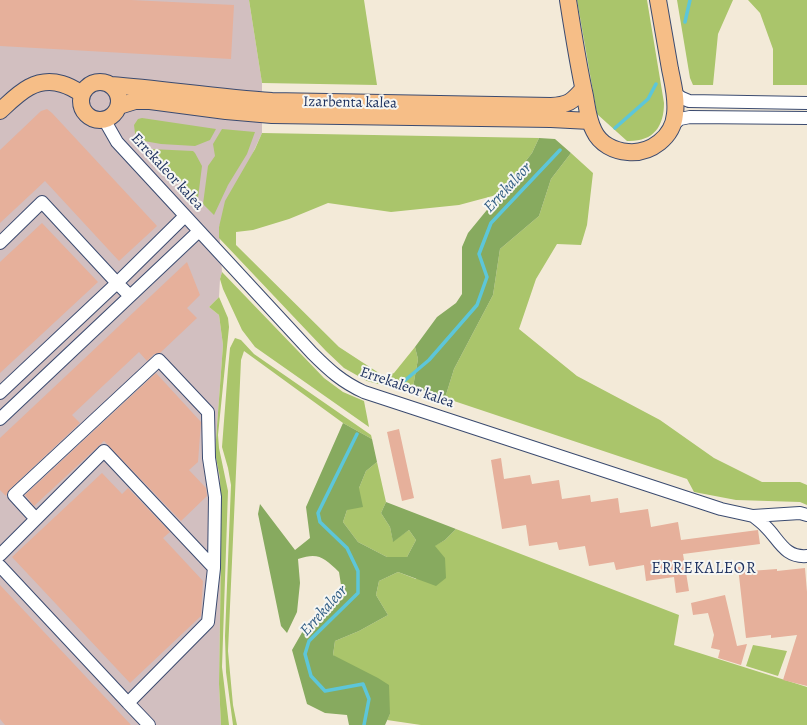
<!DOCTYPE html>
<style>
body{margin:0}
canvas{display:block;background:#f3ead8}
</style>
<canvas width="807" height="725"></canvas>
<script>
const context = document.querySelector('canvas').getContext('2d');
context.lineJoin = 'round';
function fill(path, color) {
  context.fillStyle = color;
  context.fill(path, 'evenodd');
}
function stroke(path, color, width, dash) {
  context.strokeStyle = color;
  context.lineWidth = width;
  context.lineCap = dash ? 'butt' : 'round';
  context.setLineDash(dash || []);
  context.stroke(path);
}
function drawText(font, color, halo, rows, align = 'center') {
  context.font = font + ' Alegreya,serif';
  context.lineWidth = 4;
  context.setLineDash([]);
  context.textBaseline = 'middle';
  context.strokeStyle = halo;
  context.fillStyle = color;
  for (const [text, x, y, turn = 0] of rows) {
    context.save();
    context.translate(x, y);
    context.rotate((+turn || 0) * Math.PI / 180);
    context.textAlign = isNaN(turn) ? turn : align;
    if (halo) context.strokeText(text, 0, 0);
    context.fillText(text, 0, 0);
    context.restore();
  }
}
fill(new Path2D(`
 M0,0H249L262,83V133L219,227L222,272L220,279L219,297L209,307L219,315L223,345L215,453L220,478L221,557L219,684L221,725H0Z`), '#d2bfc0');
fill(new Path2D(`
 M249,0H364L377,85L262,83Z
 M577,0H647L664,103C664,127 653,142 627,141L597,114Z
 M677,0H733L718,34L713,85H693L690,78Z
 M748,0H807V85H773V49L760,13Z
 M142,118L216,129L210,140L195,146L161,144L144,141L135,133L134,125L138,119Z
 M222,129L255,132L247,154L228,185L214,215L203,204L208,166L215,156L213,144Z
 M262,133L539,138L532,153L500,194L459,205L391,212L328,203L289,219L253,230L236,232V245L339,347L385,377L394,373L415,347L418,359L413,387L408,386L397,389L367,381L344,368L326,351L219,238V227L225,201L255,149Z
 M151,149L193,151L195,153L202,166L198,198Z
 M571,153L593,173L587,225L581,245L557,244L536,279L519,329L577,376L660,420L714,458L762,482H800L807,485V505L800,502L736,500L694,492L687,479L445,398L454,369L493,295L500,249L539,216L551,179Z
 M222,272L324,378L343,392L364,401L369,427L255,347L242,330L223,289L220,279Z
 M219,297L228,318L229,327L218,435L219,448L228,491L222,667L229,725H221L219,684L221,557L220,478L215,453L223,345L219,315L209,307Z
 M235,338L241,340L254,354L371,435L372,439L343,423L244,351L241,360L228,651L233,705L237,725H233L226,672L225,636L231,485L228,468L222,447L228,369L230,348Z
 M377,462L386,502L381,513L390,527L393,541L409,530L416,540L407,557H387L358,542L343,522L347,510L359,488L366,471Z
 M456,529L679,615L674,645L807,687V725H421L387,720L390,714L333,655L335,641L359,631L388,615L376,595L379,581L398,572L416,579L434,546L445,540Z
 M753,645L787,651L778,676L746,666Z`), '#aac56b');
fill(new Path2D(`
 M539,138L555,139L571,153L551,179L539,216L500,249L493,295L454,369L445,398L413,387L418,359L415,347L437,317L456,303L462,294V247L468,233L500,194L532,153Z
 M343,423L372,439L377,462L366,471L359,488L363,507L347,510L343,522L358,542L387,557H407L416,540L409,530L393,542L390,527L381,513L386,502L456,529L445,540L435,546L445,558L446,578L436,586L398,572L379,581L376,595L388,615L359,631L335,641L333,655L378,678L389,685L390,714L385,725H349L347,715L325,713L307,704L292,650L304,629L327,605L341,585L339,572C324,558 319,552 298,559L300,583L297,612L287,633L281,626L258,514L260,504L295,550L310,538L306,507Z`), '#87aa5f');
stroke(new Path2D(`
 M685,22L690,0
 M615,128L648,99L656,84
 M403,382L429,360L477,305L487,277L479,254L491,223L560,150
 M357,434L318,513L320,522L347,548L358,571V593L309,641L305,654L311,676L325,691L363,684L369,699L364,725`), '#5dc6d9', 3.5);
fill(new Path2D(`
 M0,0H131L234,5L231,59L0,46Z
 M47,109L52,113L157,226L119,261L45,181L0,223V150L41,111Z
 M42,223L98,282L0,373V262Z
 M187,262L200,295L187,308L197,318L160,353L154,354L147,361L139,352L72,415L80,423L9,490L6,496L0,490V438Z
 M156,373L201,422L198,462L189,470L206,488L207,496L181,521L104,441L34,506L25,495Z
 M399,429L414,498L402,501L387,432Z
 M501,458L504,479L530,475L532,484L559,480L562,499L590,495L591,502L618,498L620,513L648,509L651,527L678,522L681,540L758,530L760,544L683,554L689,591L676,593L674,577L646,581L644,565L616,570L614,562L589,566L585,546L559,550L557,542L529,546L526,525L502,529L491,460Z
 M102,473L122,494L128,488L170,532L163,538L203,581L201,616L130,683L12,557Z
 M749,566L750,571L777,569V571L805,568L807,592V686L783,680L797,635L771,638V635L746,638L738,567Z
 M0,585L131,725H5L0,719Z
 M725,595L737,646L747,644L741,665L718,658L720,650L711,648L714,635L708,613L693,615L691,603Z`), '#e6b09b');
const minor = new Path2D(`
 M674,93L682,98L689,101L807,103
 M105,121L117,142L312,353C329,370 342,382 364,392L721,509L753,516L800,513L807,515
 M673,125L680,119L690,117L807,118
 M0,243L42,202L117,283L130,296
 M0,393L117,283L185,216
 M0,419L199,231
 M753,516C757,519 761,522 765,526C779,539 784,558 807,556
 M0,555L104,451L214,568
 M0,566L128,703L208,622L214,568L215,497L209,458L208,412L159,360L14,495L36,519
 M128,703L149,725`);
const major = new Path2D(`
 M568,0C573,32 578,64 585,96C587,107 588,120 594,131C600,144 614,151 628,152C651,154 673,137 675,114C677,99 673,84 670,69C666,46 662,23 658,0
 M81 101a19 19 0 1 1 38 0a19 19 0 1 1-38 0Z
 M111,85C165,89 218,98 272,101L551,106C568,105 572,102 583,89
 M119,106L135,101H150L226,111L272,115L551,119L590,121
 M0,111C18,94 35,76 62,84C69,86 76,90 82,94`);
stroke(minor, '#3b4b70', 14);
stroke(major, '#3b4b70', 18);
stroke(minor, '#fff', 12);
stroke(major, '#f6be87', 16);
drawText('15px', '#1b2f5e', '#f6f6f2', [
 ["Izarbenta kalea",350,103,1],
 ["Errekaleor kalea",167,172,47],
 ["Errekaleor kalea",407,388,19]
]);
drawText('italic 16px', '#2f5c83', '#f6f6f2', [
 ["Errekaleor",508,188,-47],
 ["Errekaleor",324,611,-48]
]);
context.letterSpacing = '1px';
drawText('16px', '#1b2f5e', '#f6f6f2', [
 ["ERREKALEOR",704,569]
]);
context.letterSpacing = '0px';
</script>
